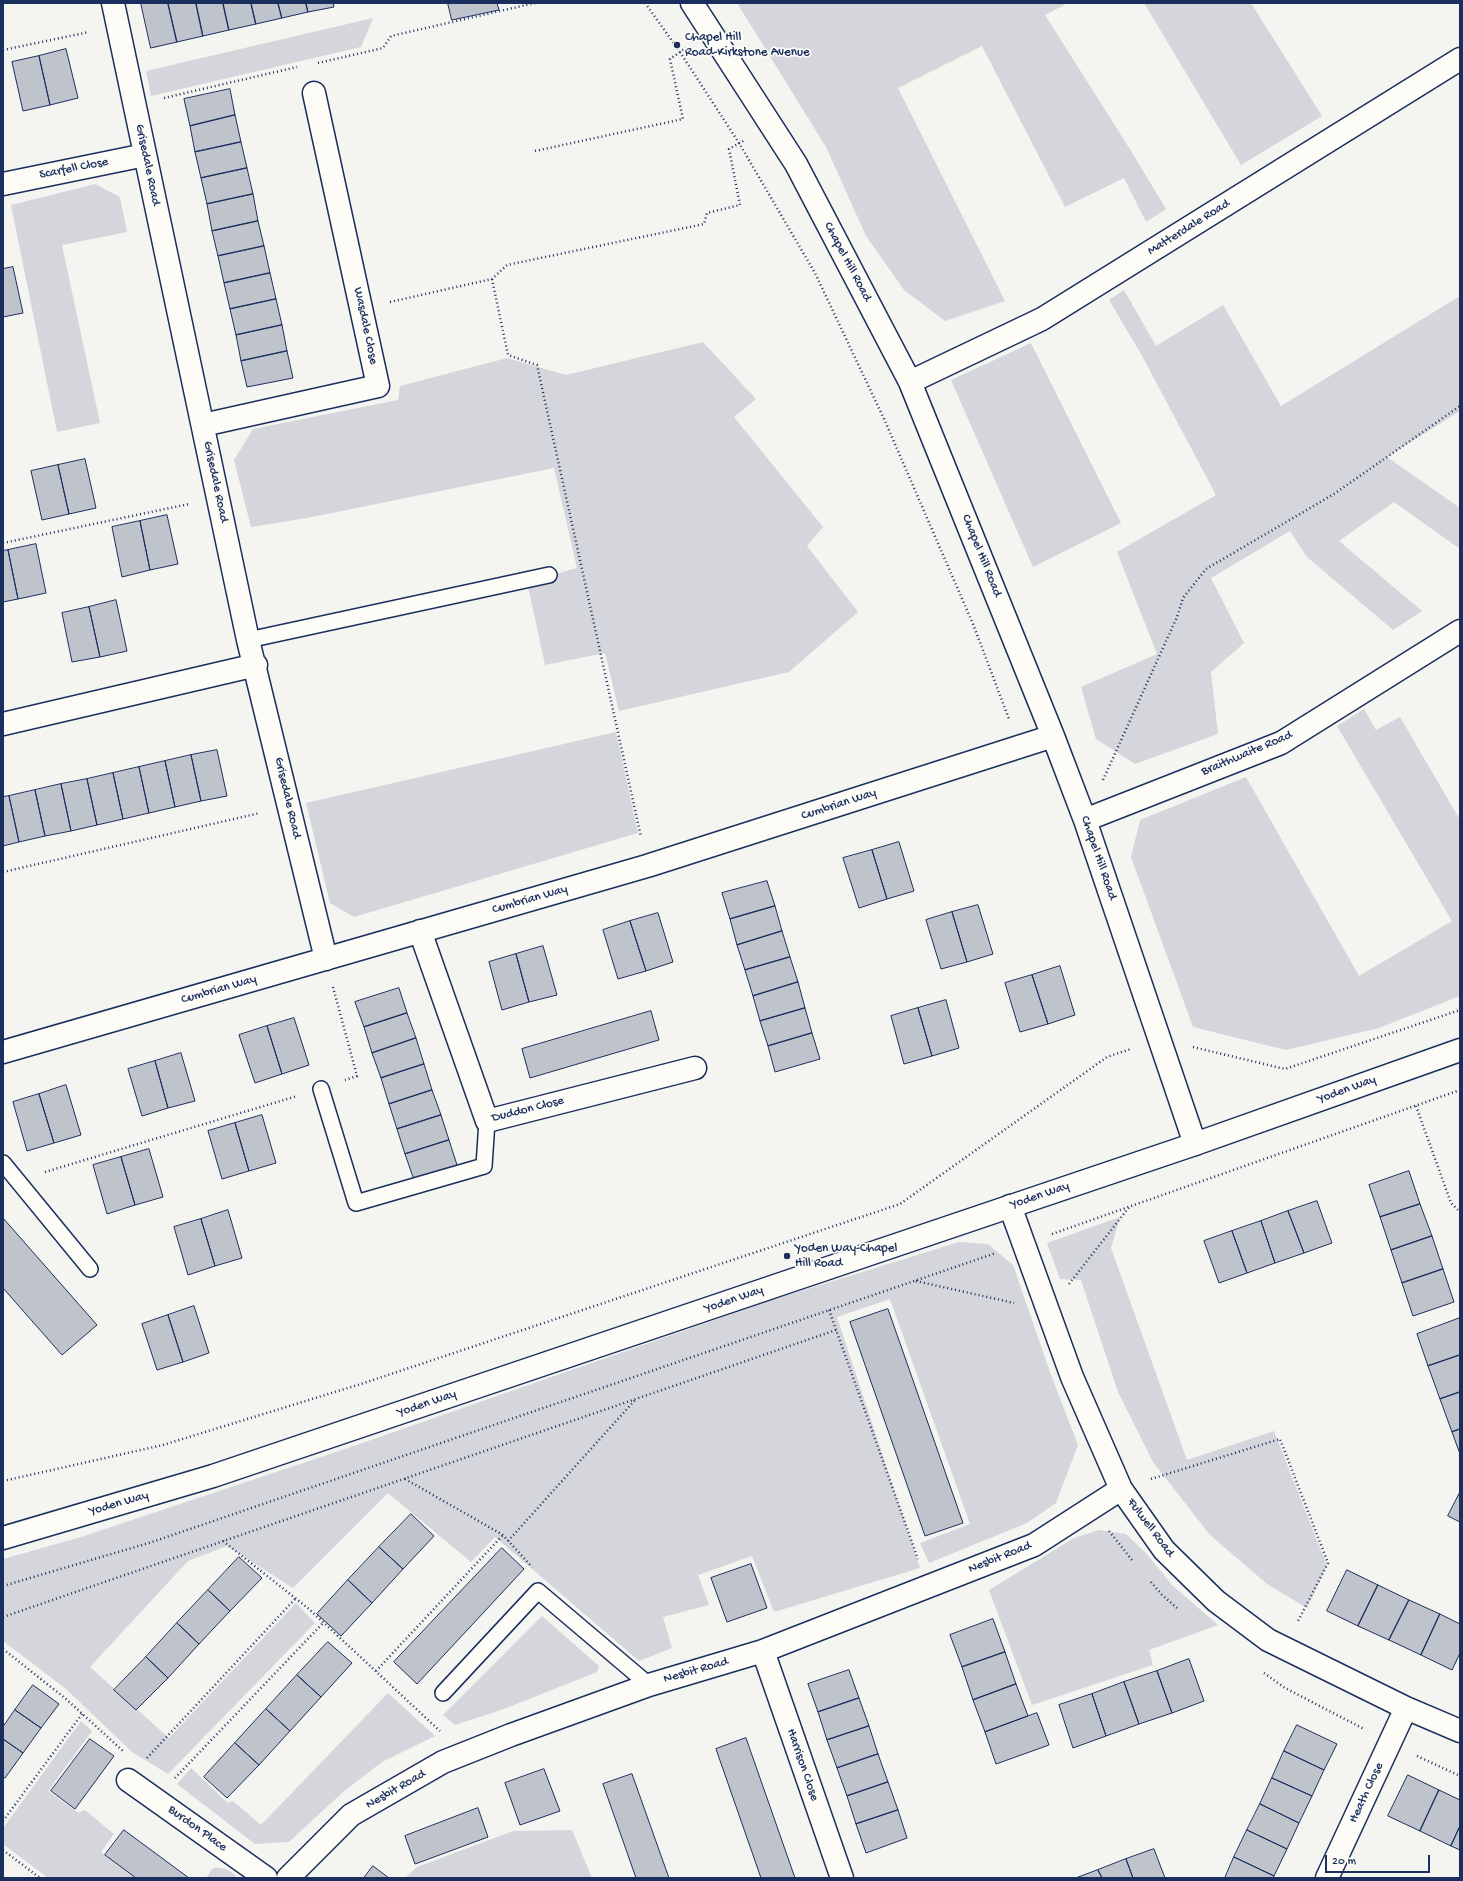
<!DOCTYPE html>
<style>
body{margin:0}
#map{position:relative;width:1463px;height:1881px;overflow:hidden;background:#f4f4f1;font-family:"Gochi Hand",sans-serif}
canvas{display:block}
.frame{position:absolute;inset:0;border:4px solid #1b2f5e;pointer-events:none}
.scale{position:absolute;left:1325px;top:1855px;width:105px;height:18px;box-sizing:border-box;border:2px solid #1b2f5e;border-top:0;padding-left:5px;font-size:12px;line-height:14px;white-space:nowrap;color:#1b2f5e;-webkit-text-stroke:3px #fdfcf7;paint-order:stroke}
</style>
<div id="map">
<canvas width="1463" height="1881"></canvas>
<div class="frame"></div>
<div class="scale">20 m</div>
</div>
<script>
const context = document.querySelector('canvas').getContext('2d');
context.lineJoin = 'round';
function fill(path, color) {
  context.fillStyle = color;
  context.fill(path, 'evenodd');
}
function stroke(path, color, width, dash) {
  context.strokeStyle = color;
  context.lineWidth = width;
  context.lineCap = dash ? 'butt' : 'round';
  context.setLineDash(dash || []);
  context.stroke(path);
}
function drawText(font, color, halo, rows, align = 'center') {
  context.font = font + ' "Gochi Hand",sans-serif';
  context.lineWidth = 3.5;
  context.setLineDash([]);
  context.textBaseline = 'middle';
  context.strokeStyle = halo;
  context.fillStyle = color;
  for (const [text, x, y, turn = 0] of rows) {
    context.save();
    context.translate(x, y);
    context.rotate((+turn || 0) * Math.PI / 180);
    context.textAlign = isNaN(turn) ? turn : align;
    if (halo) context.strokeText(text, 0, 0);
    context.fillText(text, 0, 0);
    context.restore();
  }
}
fill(new Path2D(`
 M737,3H1068L1045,15L1128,146L1166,209L1146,222L1124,178L1065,207L982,46L898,88L1005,301L945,321L904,290L866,236L826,147Z
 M1144,3H1251L1322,116L1241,165Z
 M373,18L361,47L151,96L146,71Z
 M95,184L120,197L127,232L62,245L100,423L57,432L11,205Z
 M1124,290L1156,346L1223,305L1281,406L1460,296V411L1387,457L1460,508V549L1394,502L1339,541L1422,611L1393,630L1307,557L1290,531L1211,578L1244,643L1211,672L1218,734L1135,764L1096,739L1081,687L1157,654L1117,552L1216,495L1141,354L1109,300Z
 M703,342L756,399L734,417L823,527L807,546L858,612L789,672L619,711L605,653L545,665L527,582L577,568L554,468L307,518L251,527L234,460L253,429L398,400L400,386L507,358L566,375Z
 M1031,343L1121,523L1033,567L951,380Z
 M1364,709L1376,730L1400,717L1460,820V996L1379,1028L1286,1050L1193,1027L1131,857L1140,820L1246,777L1359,976L1452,921L1337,726Z
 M616,732L638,833L354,917L330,903L306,803Z
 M1120,1217L1111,1248L1187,1460L1274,1431L1327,1566L1307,1608L1267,1584L1210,1535L1153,1462L1118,1392L1081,1280L1060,1279L1047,1243Z
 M959,1242L988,1244L1013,1265L1051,1375L1078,1445L1056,1503L1027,1523L929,1563L920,1543L970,1524L890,1299L837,1317L920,1568L774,1612L752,1556L698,1575L709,1605L663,1617L672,1648L639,1661L495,1537L471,1562L388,1493L293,1588L227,1546L188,1561L90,1667L169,1738L296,1603L315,1623L168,1774L132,1752L66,1689L3,1641V1559L81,1537L348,1448L772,1300Z
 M1099,1530L1126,1534L1146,1553L1172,1585L1218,1625L1149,1650L1153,1665L1032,1705L989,1590L1074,1538Z
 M542,1616L599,1666L597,1672L504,1709L455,1725L443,1715Z
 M388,1693L435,1736L382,1762L343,1792L289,1842L255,1844L177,1784L191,1768L228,1803L233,1801L261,1825Z
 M81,1721L92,1731L48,1791L79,1813L85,1810L114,1834L101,1852L135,1878H48L3,1844V1828Z
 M572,1830L592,1878H405L417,1867L513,1831Z
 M213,1868C222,1867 232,1870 237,1878H206Z`), '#d4d6db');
const building = new Path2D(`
 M141,3H168L177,42L151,48Z
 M168,3H196L203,36L177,42Z
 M196,3H223L229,30L203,36Z
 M223,3H251L256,24L229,30Z
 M251,3H278L282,18L256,24Z
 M278,3H306L308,12L282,18Z
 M306,3H333L334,7L308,12Z
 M448,3H497L499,10L452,20Z
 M66,49L78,98L50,105L39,56Z
 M39,56L50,105L23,111L12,62Z
 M230,89L235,115L190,126L184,99Z
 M235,115L241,142L195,152L190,126Z
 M241,142L247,168L201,178L195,152Z
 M247,168L253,194L207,204L201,178Z
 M253,194L258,221L212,231L207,204Z
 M258,221L264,246L218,256L212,231Z
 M264,246L270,273L224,283L218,256Z
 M13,267L23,313L3,317V269Z
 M270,273L276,299L230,309L224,283Z
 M276,299L282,325L236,335L230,309Z
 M282,325L287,351L241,361L236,335Z
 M287,351L293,378L247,387L241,361Z
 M85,459L96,508L69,514L58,465Z
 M58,465L69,514L42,520L31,471Z
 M167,515L178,564L150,570L140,521Z
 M140,521L150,570L122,577L112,527Z
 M36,544L46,593L18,599L8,550Z
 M8,550L18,599L3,602V551Z
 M116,600L127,651L100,657L89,607Z
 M89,607L100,657L72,662L62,613Z
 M217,750L227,796L201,801L191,755Z
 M191,755L201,801L175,807L165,761Z
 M165,761L175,807L149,813L139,767Z
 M139,767L149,813L123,819L113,773Z
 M113,773L123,819L97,825L87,779Z
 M87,779L97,825L71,831L61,784Z
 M61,784L71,831L45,836L35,790Z
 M35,790L45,836L19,842L9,796Z
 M9,796L19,842L3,846V797Z
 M899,842L914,891L887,899L872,850Z
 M872,850L887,899L859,908L843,858Z
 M767,881L775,906L730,919L722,893Z
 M978,905L993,954L967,962L952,912Z
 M775,906L782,931L737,945L730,919Z
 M952,912L967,962L941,969L926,920Z
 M658,913L673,962L646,971L630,921Z
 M630,921L646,971L618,979L603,930Z
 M782,931L790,957L745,970L737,945Z
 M543,946L557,995L529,1002L516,954Z
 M516,954L529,1002L502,1010L489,962Z
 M790,957L798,982L753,996L745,970Z
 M1060,966L1075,1015L1048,1024L1032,975Z
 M1032,975L1048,1024L1020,1032L1005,983Z
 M798,982L805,1008L760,1021L753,996Z
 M399,988L407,1013L364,1027L355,1002Z
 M946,1000L959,1048L932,1056L918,1008Z
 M805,1008L812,1033L768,1046L760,1021Z
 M918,1008L932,1056L904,1064L891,1016Z
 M651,1011L659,1040L530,1078L522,1049Z
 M407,1013L416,1038L372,1053L364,1027Z
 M294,1018L309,1065L282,1074L267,1026Z
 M267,1026L282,1074L255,1083L239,1035Z
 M812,1033L820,1059L775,1072L768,1046Z
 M416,1038L424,1064L381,1078L372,1053Z
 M181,1053L195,1101L168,1108L155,1061Z
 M155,1061L168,1108L142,1116L128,1069Z
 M424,1064L432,1090L389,1104L381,1078Z
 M66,1085L81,1135L54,1143L39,1094Z
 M432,1090L441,1115L397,1129L389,1104Z
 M39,1094L54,1143L27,1151L13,1102Z
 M262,1115L276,1163L249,1171L235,1123Z
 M441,1115L449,1140L405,1154L397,1129Z
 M235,1123L249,1171L222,1179L208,1131Z
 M449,1140L457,1165L414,1180L405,1154Z
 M149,1149L163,1197L135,1205L121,1157Z
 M121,1157L135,1205L107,1214L93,1165Z
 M1409,1171L1420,1204L1380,1217L1369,1185Z
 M1317,1201L1332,1243L1304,1253L1288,1211Z
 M1420,1204L1432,1236L1391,1250L1380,1217Z
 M228,1210L242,1258L215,1266L201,1219Z
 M1288,1211L1304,1253L1275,1263L1261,1221Z
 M3,1218L97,1325L62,1355L3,1288Z
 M201,1219L215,1266L188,1275L174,1227Z
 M1261,1221L1275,1263L1247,1273L1232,1231Z
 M1232,1231L1247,1273L1219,1283L1204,1241Z
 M1432,1236L1443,1269L1402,1283L1391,1250Z
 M1443,1269L1454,1302L1413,1316L1402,1283Z
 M194,1306L209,1353L183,1362L168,1315Z
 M888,1309L963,1523L925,1536L850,1322Z
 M168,1315L183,1362L157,1370L142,1324Z
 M1460,1318V1355L1428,1366L1417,1334Z
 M1460,1355V1392L1440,1399L1428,1366Z
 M1460,1392V1429L1452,1432L1440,1399Z
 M1460,1429V1454L1452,1432Z
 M1460,1492V1522L1448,1516Z
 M411,1514L434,1536L403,1569L379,1547Z
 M379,1547L403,1569L372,1603L348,1580Z
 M502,1548L524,1569L417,1684L394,1662Z
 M239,1557L262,1578L230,1611L208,1590Z
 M751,1564L767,1608L727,1622L711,1578Z
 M1347,1570L1378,1585L1358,1626L1327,1611Z
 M348,1580L372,1603L341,1636L317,1614Z
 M1378,1585L1409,1600L1389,1640L1358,1626Z
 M208,1590L230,1611L199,1644L177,1623Z
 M1409,1600L1440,1614L1421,1655L1389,1640Z
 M1440,1614L1460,1624V1653L1452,1670L1421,1655Z
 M993,1619L1005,1652L962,1667L950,1635Z
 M177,1623L199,1644L168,1678L146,1657Z
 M328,1642L352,1663L321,1697L297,1675Z
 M1005,1652L1016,1684L973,1700L962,1667Z
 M146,1657L168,1678L136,1710L114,1690Z
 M1189,1659L1204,1701L1172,1713L1157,1671Z
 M849,1670L859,1698L818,1712L808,1684Z
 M1157,1671L1172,1713L1139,1724L1124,1682Z
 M297,1675L321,1697L290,1731L266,1709Z
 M1124,1682L1139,1724L1106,1736L1092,1694Z
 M1016,1684L1028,1716L985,1732L973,1700Z
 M33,1685L59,1704L41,1728L15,1710Z
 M1092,1694L1106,1736L1073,1748L1059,1705Z
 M859,1698L869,1726L827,1740L818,1712Z
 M266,1709L290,1731L259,1765L235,1743Z
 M15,1710L41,1728L23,1753L3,1739V1727Z
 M1037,1713L1049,1745L996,1764L985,1732Z
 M1297,1725L1337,1744L1324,1770L1284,1751Z
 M869,1726L878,1754L837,1768L827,1740Z
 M746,1738L795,1878H761L716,1749Z
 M3,1739L23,1753L5,1778L3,1777Z
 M90,1739L114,1756L75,1809L51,1791Z
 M235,1743L259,1765L227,1798L204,1777Z
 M1284,1751L1324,1770L1312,1796L1272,1778Z
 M878,1754L888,1782L847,1796L837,1768Z
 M544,1769L560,1811L520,1825L505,1783Z
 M632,1774L669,1878H636L603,1784Z
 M1408,1775L1439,1790L1420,1831L1388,1816Z
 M1272,1778L1312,1796L1299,1823L1260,1804Z
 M888,1782L898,1810L856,1824L847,1796Z
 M1439,1790L1460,1800V1826L1451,1846L1420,1831Z
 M1260,1804L1299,1823L1287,1849L1247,1830Z
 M478,1808L488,1837L415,1864L405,1836Z
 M898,1810L907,1838L866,1853L856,1824Z
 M1460,1826V1850L1451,1846Z
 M124,1830L189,1878H136L105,1855Z
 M1247,1830L1287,1849L1274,1876L1234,1857Z
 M1154,1849L1165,1878H1133L1126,1859Z
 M1234,1857L1274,1876L1273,1878H1225Z
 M1126,1859L1133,1878H1102L1098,1870Z
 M373,1866L389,1878H364Z
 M1098,1870L1102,1878H1076Z`);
fill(building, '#bfc3cc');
stroke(building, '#1b2f5e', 1);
const lane = new Path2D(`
 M248,640L549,575
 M321,1089L356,1203L484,1166L487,1121
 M3,1163L90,1269
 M443,1693L538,1591L649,1685`);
const street = new Path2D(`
 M113,3L248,640L326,959
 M692,3L796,164L910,382L1053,736L1085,820L1195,1144
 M3,184L145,155
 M910,382L1042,319L1460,59
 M203,425L378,386L314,93
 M3,724L256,665
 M1085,820L1281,743L1460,631
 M420,931L487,1121L695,1068
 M3,1052L647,866L1053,736
 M1010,1206L1072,1377L1121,1489L1164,1550L1216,1601L1268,1640L1406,1708L1460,1731
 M763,1651L842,1878
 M128,1780L266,1878
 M288,1878L351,1815L443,1762L511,1735L649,1685L763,1651L1034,1545L1121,1489
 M1327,1878L1406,1708`);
const secondary = new Path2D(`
 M3,1538L213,1476L1195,1144L1460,1050`);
stroke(lane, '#1b2f5e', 18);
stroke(street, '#1b2f5e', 25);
stroke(secondary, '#1b2f5e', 25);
stroke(new Path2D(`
 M645,3L680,52L739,143L815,273L885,421L973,624L1009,719
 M3,50L89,32
 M318,63L383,48L391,36L535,3
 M164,98L297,67
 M535,151L683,119L670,59L686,48
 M492,279L508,355L537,365L641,837
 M390,302L492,279L507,265L704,224L707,213L740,205L729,149L745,140
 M3,543L189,504
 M1103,780L1177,617L1183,598L1206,569L1334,494L1460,406
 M3,872L260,813
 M333,987L357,1076L345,1080
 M1193,1047L1285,1069L1460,1010
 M1416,1106L1451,1203L1460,1212
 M45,1172L297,1096
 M1052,1234L1460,1090
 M916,1281L1014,1303
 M1069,1284L1130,1206
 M829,1310L918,1559
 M405,1479L503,1535L532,1567
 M1151,1479L1280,1439L1328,1563L1298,1621
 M3,1481L163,1445L364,1383L900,1204L1107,1057L1131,1049
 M1109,1531L1132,1560
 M223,1541L309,1609L440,1731
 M508,1541L635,1400
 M1151,1582L1162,1595L1177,1608
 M3,1586L152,1542L996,1253
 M3,1617L836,1330
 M3,1649L66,1699L123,1751
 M376,1671L503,1535
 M1264,1673L1285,1688L1364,1729
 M1417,1756L1460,1776
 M147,1758L295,1599
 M175,1778L324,1622
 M3,1821L82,1714
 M3,1850L40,1878`), '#1b2f5e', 2.5, [1, 3]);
stroke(lane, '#fdfcf7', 15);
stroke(street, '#fdfcf7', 22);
stroke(secondary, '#fdfcf7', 22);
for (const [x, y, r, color] of [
 [677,45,4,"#1b2f5e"],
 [787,1256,4,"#1b2f5e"]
]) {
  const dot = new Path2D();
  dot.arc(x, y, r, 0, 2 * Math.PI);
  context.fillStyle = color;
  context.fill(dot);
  stroke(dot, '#fdfcf7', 1.5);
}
drawText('13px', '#1b2f5e', '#fdfcf7', [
 ["Chapel Hill",685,38],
 ["Road-Kirkstone Avenue",685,53],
 ["Yoden Way-Chapel",795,1249],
 ["Hill Road",795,1264]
], 'left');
drawText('13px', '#1b2f5e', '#fdfcf7', [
 ["Grisedale Road",147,165,78],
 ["Scarfell Close",74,169,-11],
 ["Matterdale Road",1189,228,-32],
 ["Chapel Hill Road",847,262,62],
 ["Wasdale Close",365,326,78],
 ["Grisedale Road",215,482,78],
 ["Chapel Hill Road",981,556,68],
 ["Braithwaite Road",1247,754,-23],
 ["Grisedale Road",287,798,77],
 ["Cumbrian Way",839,805,-18],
 ["Chapel Hill Road",1098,858,71],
 ["Cumbrian Way",530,900,-16],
 ["Cumbrian Way",219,990,-16],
 ["Yoden Way",1347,1090,-20],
 ["Duddon Close",528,1110,-14],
 ["Yoden Way",1040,1196,-19],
 ["Yoden Way",734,1300,-19],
 ["Yoden Way",427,1404,-19],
 ["Yoden Way",119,1504,-16],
 ["Fulwell Road",1150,1528,53],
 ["Nesbit Road",1000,1558,-22],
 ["Nesbit Road",696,1671,-16],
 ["Harrison Close",802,1765,71],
 ["Nesbit Road",396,1790,-30],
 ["Heath Close",1367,1793,-65],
 ["Burdon Place",197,1829,36]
]);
</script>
